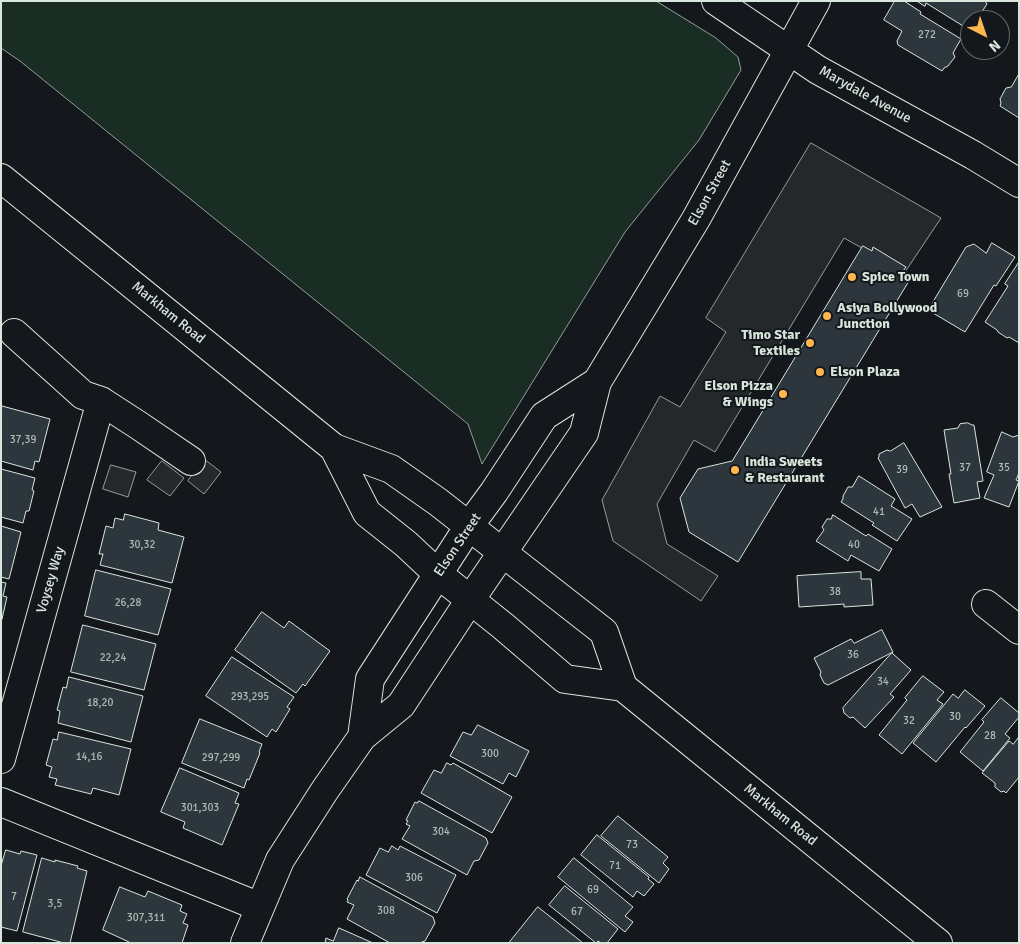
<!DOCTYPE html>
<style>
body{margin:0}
#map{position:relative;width:1020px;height:944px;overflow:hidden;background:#14181c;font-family:Signika,sans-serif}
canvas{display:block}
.frame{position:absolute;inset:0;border:2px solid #d8e6dc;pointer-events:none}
.north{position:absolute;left:960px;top:10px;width:50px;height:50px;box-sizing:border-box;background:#14181c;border:1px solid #626a69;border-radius:50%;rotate:139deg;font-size:14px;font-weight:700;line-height:20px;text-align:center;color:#d8e6dc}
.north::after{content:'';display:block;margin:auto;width:18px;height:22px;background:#ffb74d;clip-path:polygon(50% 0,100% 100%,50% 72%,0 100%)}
</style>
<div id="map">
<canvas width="1020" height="944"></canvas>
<div class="frame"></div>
<div class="north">N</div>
</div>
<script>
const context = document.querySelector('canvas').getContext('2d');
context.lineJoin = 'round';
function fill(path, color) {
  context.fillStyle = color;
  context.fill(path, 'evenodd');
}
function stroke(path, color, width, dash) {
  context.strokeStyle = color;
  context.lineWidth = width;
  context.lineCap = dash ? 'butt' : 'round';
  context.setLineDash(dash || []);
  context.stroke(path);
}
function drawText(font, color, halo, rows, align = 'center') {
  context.font = font + ' Signika,sans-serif';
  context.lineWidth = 4;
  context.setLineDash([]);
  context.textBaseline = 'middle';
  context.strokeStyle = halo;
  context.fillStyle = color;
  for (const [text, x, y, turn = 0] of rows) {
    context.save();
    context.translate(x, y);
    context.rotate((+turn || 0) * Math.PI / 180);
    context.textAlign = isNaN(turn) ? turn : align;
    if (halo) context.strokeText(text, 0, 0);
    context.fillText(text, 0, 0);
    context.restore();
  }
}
const green = new Path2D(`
 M1,1H656L716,38L738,57L741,70L699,140L625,232L482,464L468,424L20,61L1,48Z`);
fill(green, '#1a2d24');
stroke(green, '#939e99', 1);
const parking = new Path2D(`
 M811,143L941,218L905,272L844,238L715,452L694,440L657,504L667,544L718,576L701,601L613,541L602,500L660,396L680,407L726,332L706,318Z
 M204,459L221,472L204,494L188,481Z
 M162,461L184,478L170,496L147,480Z
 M111,465L136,472L128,497L103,489Z`);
fill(parking, '#24282b');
stroke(parking, '#939e99', 1);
const building = new Path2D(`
 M895,1H904L921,12L920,14L961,39L953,53L955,57L948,66L944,68L942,71L898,45L897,41L902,31L884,20Z
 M917,1H985L987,4L980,15L976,16L973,20H970V25L968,29L926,3L925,6Z
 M1019,74V118L1000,106L1001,103L1000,99L1006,88L1011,87Z
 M992,243L1015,257L996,286L994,285L965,332L928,310L966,247L974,244L986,253Z
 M863,246L872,251L873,247L906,267L903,271L912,276L738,562L689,532L680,498L698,469L732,461Z
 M1019,262V343L1009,337L1007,338L998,332L997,330L985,322L1008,286L1005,284Z
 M2,406L50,419L39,462L35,461L33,470L1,461Z
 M968,423L972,425H974L983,481L977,482L980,498L954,503L949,474H951L944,430L958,428L960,424Z
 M1002,432L1013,437L1019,435V473L1016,480L1019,481L1009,507L984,498L994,475L987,472Z
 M904,443L942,507L920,517L912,504L905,508L878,458L879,457V454L887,450L890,451Z
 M1,469L35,478L32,490L34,491L29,511H26L23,523L1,517Z
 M859,476L895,499L891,506L912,519L897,541L872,525L874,523L841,502L843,499V496L848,487H852Z
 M125,514L159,523L158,530L184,537L172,583L100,565L103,554H99L106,526L113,528L115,518L123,520Z
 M833,515L866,536L868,534L892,549L879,571L851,555L848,561L816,541L824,530L822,527L827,519H831Z
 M1,526L21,532L9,579L1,577Z
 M96,570L171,589L158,635L85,616Z
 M861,572V579H871L873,605L844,607V604L799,607L797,576Z
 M1,582L6,583L3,596L7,597L2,619Z
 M262,612L284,628L289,621L330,651L305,686L303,684L296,693L235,650Z
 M83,625L156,644L144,690L71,672Z
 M882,630L893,652L828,685L824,683L820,675L821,672L814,658L851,639L854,643Z
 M892,653L911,670L890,694L894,697L865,728L853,717L850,718L844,713L843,708Z
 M232,657L294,697L287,707L290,709L276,732L272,729L267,737L206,696Z
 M923,676L944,692L937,700L943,704L902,754L879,735L907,700L905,698Z
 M69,677L143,696L131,742L58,723L60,711L57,710L63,687L66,688Z
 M965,690L985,706L966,728L965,727L936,762L913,743L953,694L958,698Z
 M1001,698L1019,713V717L1005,734L1010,738L983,771L960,752L984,722L982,720Z
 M200,719L262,744L259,752L260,753L249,780L247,779L244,788L182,763Z
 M478,725L529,751L516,777L509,773L503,784L450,756L463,732L471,735Z
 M59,732L131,749L119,795L93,788L91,794L55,785L57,779L49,777L52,767L46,765L53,739L57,740Z
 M1019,737V777L1006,793L1004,791L1001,792L995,787V783L982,773L1009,741L1013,744Z
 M447,763L451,765L453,763L512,797L492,833L421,793L434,770L441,773Z
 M180,768L239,793L235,803L239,804L222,845L183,828L185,822L161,812Z
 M419,801L486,838L488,843L479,860L474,861L467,875L402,839L410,826L406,824L408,821L406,820L415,802L417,803Z
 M618,816L668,857L663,863L669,869L659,883L601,836Z
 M597,835L649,877L648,879L654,884L644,896L637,891L633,897L581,855Z
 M392,846L398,850L400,846L456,875L437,913L366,875L380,848L388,852Z
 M6,850L20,854L21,851L37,855L17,931L1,927V866Z
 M42,858L55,862V860L78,866L77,868L87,871L70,943H64L23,932Z
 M574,858L633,907L625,916L633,922L625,932L558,877Z
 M360,877L433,917L435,923L425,941L419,943H390L347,919L354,905L347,902L348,900L347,899L357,880L358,881Z
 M565,886L618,929L607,943H601L598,941L596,943L549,905Z
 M120,887L145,897L148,891L182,905L180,911L187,914L183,923L188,925L182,943H128L129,942L103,930Z
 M538,907L583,943H509Z
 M339,928L373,943H325L326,938L333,941Z`);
fill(building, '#2c363c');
stroke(building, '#d8e6dc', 1);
const minor = new Path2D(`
 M716,1L818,70L973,155L1019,183
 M14,333L83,395L101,401L138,425L191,461
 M986,604L1019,630
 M362,737L370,679L469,526L494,492L544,416L597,382
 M1,759L101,401
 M1,802L260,907
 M245,943L280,860L325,790L362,737L401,705L470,600L584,433L597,382L696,219L816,1`);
const major = new Path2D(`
 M1,178L334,448L391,469L438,502L604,632L623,687
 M334,448L367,513L406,544L438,574L503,626L565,679L623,687L938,943`);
stroke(minor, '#d8e6dc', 30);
stroke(major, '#d8e6dc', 30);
stroke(minor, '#14181c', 28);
stroke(major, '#14181c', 28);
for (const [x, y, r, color] of [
 [852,277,5,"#ffb74d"],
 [827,316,5,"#ffb74d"],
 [810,343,5,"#ffb74d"],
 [820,372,5,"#ffb74d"],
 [783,394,5,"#ffb74d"],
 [735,470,5,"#ffb74d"]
]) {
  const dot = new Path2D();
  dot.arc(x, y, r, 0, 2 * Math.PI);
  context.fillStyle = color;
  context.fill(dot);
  stroke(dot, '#14181c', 2);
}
drawText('11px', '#adbab4', null, [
 ["272",927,35],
 ["69",963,294],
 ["37,39",23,440],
 ["37",965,468],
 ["35",1004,468],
 ["39",902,470],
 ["41",879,512],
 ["30,32",142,545],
 ["40",854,545],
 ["38",835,592],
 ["26,28",128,603],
 ["36",853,655],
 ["22,24",113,658],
 ["34",883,682],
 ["293,295",250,697],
 ["18,20",100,703],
 ["30",955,717],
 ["32",909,721],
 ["28",990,736],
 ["300",490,754],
 ["14,16",89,757],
 ["297,299",221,758],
 ["301,303",200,808],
 ["304",441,832],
 ["73",632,845],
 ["71",615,866],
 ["306",414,878],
 ["69",593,890],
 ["7",14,897],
 ["3,5",55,904],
 ["308",386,911],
 ["67",577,912],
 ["307,311",146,918]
]);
drawText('14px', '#d8e6dc', '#14181c', [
 ["Marydale Avenue",865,95,29],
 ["Elson Street",710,193,-61],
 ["Markham Road",168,313,39],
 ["Elson Street",458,545,-56],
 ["Voysey Way",51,580,-74],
 ["Markham Road",780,815,39]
]);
drawText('bold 14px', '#d8e6dc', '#14181c', [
 ["Spice Town",862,277],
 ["Asiya Bollywood",837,308],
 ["Junction",837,324],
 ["Timo Star",800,335,"right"],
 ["Textiles",800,351,"right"],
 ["Elson Plaza",830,372],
 ["Elson Pizza",773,386,"right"],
 ["& Wings",773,402,"right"],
 ["India Sweets",745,462],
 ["& Restaurant",745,478]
], 'left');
</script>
